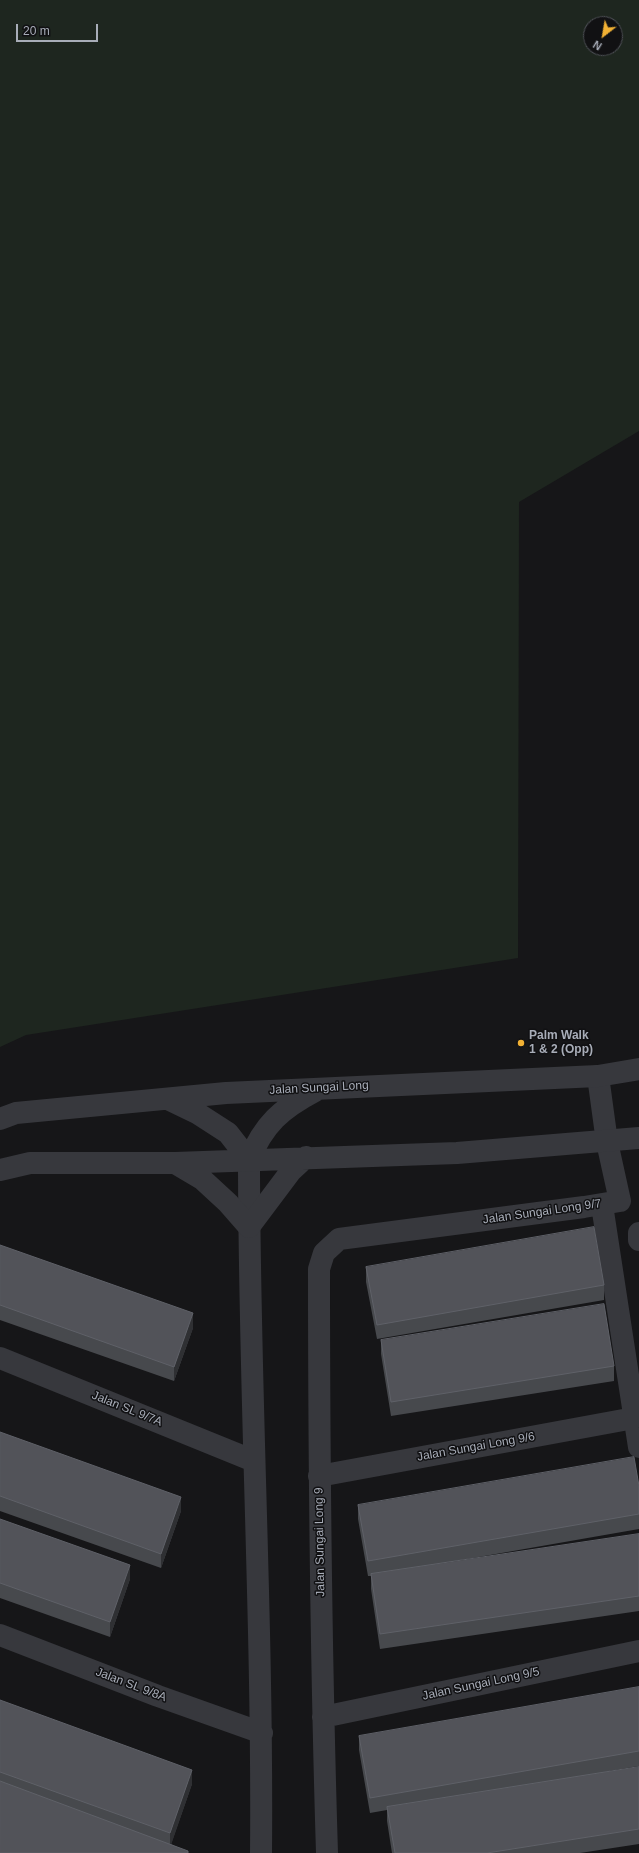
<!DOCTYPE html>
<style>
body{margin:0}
#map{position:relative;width:639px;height:1853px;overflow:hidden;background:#161618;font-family:Arial,sans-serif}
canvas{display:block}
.north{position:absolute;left:583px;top:16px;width:40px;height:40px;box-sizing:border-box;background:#111113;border:1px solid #4d4f55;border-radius:50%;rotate:211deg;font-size:11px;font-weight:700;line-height:16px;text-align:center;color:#a8adb8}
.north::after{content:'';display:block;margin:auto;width:14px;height:18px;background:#f2b134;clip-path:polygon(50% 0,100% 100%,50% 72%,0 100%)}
.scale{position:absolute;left:16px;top:24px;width:82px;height:18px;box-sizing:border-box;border:2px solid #a8adb8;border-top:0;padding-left:5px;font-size:12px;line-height:14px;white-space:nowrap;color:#a8adb8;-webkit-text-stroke:3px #111113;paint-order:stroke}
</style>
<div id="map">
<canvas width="639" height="1853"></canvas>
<div class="north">N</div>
<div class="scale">20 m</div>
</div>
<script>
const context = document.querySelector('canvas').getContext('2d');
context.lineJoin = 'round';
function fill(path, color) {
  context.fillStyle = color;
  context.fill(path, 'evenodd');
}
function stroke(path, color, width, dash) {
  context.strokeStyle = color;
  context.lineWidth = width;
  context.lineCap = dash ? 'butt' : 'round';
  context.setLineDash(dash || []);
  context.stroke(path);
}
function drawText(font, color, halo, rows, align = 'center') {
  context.font = font + ' Arial,sans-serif';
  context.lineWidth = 3;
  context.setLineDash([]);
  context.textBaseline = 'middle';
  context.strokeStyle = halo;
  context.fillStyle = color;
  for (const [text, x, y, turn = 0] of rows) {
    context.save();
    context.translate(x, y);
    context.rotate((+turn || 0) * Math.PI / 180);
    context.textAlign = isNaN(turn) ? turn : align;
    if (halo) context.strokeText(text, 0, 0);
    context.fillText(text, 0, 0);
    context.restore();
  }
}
fill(new Path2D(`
 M0,0H639V431L519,502L518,958L26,1035L0,1047ZM591,24H615V48H591Z`), '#1e261f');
stroke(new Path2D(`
 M249,1160C249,1391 263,1622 261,1853
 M602,1205L639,1447
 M639,1233V1240
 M0,1358L254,1461
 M319,1476L634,1418
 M0,1635L158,1696L262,1733
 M323,1717L639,1651
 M327,1853C321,1658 319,1464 319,1269L324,1253L339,1239L584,1207L620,1201L607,1142L598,1076`), '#37383d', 22);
stroke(new Path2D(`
 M168,1099L197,1113L228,1133L249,1160
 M0,1119L16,1113L226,1093L598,1076L639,1069
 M249,1160C264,1124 281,1109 315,1091
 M175,1163L202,1179L228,1203L249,1227L291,1171L306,1157
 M0,1170L30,1163H175L457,1153L639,1138`), '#37383d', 22);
fill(new Path2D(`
 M0,1245L193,1328L174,1381L0,1320Z
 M366,1267L604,1285V1300L377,1339L366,1282Z
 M381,1340L614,1366V1381L391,1416L381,1354Z
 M0,1432L181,1511L161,1568L0,1511Z
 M639,1486V1529L433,1565L639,1534V1611L380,1649L371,1589V1576H368L358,1519V1505Z
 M0,1519L130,1579L110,1637L0,1598Z
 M639,1687V1766L604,1772L639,1767V1844L580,1853H392L387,1821V1810L370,1813L359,1750V1736Z
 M0,1700L192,1784L171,1844L188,1853H0Z`), '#47494d');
fill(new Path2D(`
 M193,1313V1328L174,1381V1367Z
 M181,1497V1511L161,1568V1554Z
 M130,1565V1579L110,1637V1622Z
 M192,1770V1784L170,1848V1833Z`), '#2f3033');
const building = new Path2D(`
 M594,1227L604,1285L377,1325L366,1267Z
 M0,1245L193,1313L174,1367L0,1305Z
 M604,1304L614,1366L391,1402L381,1340Z
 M0,1432L181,1497L161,1554L0,1496Z
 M634,1457L639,1486V1514L368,1561L358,1505Z
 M0,1519L130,1565L110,1622L0,1583Z
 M639,1534V1596L380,1634L371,1574Z
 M639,1687V1751L370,1798L359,1736Z
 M0,1700L192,1770L170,1833L0,1772Z
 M639,1767V1829L487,1853H395L387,1807Z
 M0,1781L188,1851V1853H0Z`);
fill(building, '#525359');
stroke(building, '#5f6168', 1);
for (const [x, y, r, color] of [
 [521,1043,4,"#f2b134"]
]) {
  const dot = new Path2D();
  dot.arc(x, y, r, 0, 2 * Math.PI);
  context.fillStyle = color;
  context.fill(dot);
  stroke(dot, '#111113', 1.5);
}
drawText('bold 12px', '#a8adb8', '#111113', [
 ["Palm Walk",529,1036],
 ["1 & 2 (Opp)",529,1050]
], 'left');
drawText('12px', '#a8adb8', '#111113', [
 ["Jalan Sungai Long",319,1088,-3],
 ["Jalan Sungai Long 9/7",542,1212,-8],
 ["Jalan SL 9/7A",127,1409,22],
 ["Jalan Sungai Long 9/6",476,1447,-10],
 ["Jalan Sungai Long 9",320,1542,-91],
 ["Jalan Sungai Long 9/5",481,1684,-12],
 ["Jalan SL 9/8A",131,1685,21]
]);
</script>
